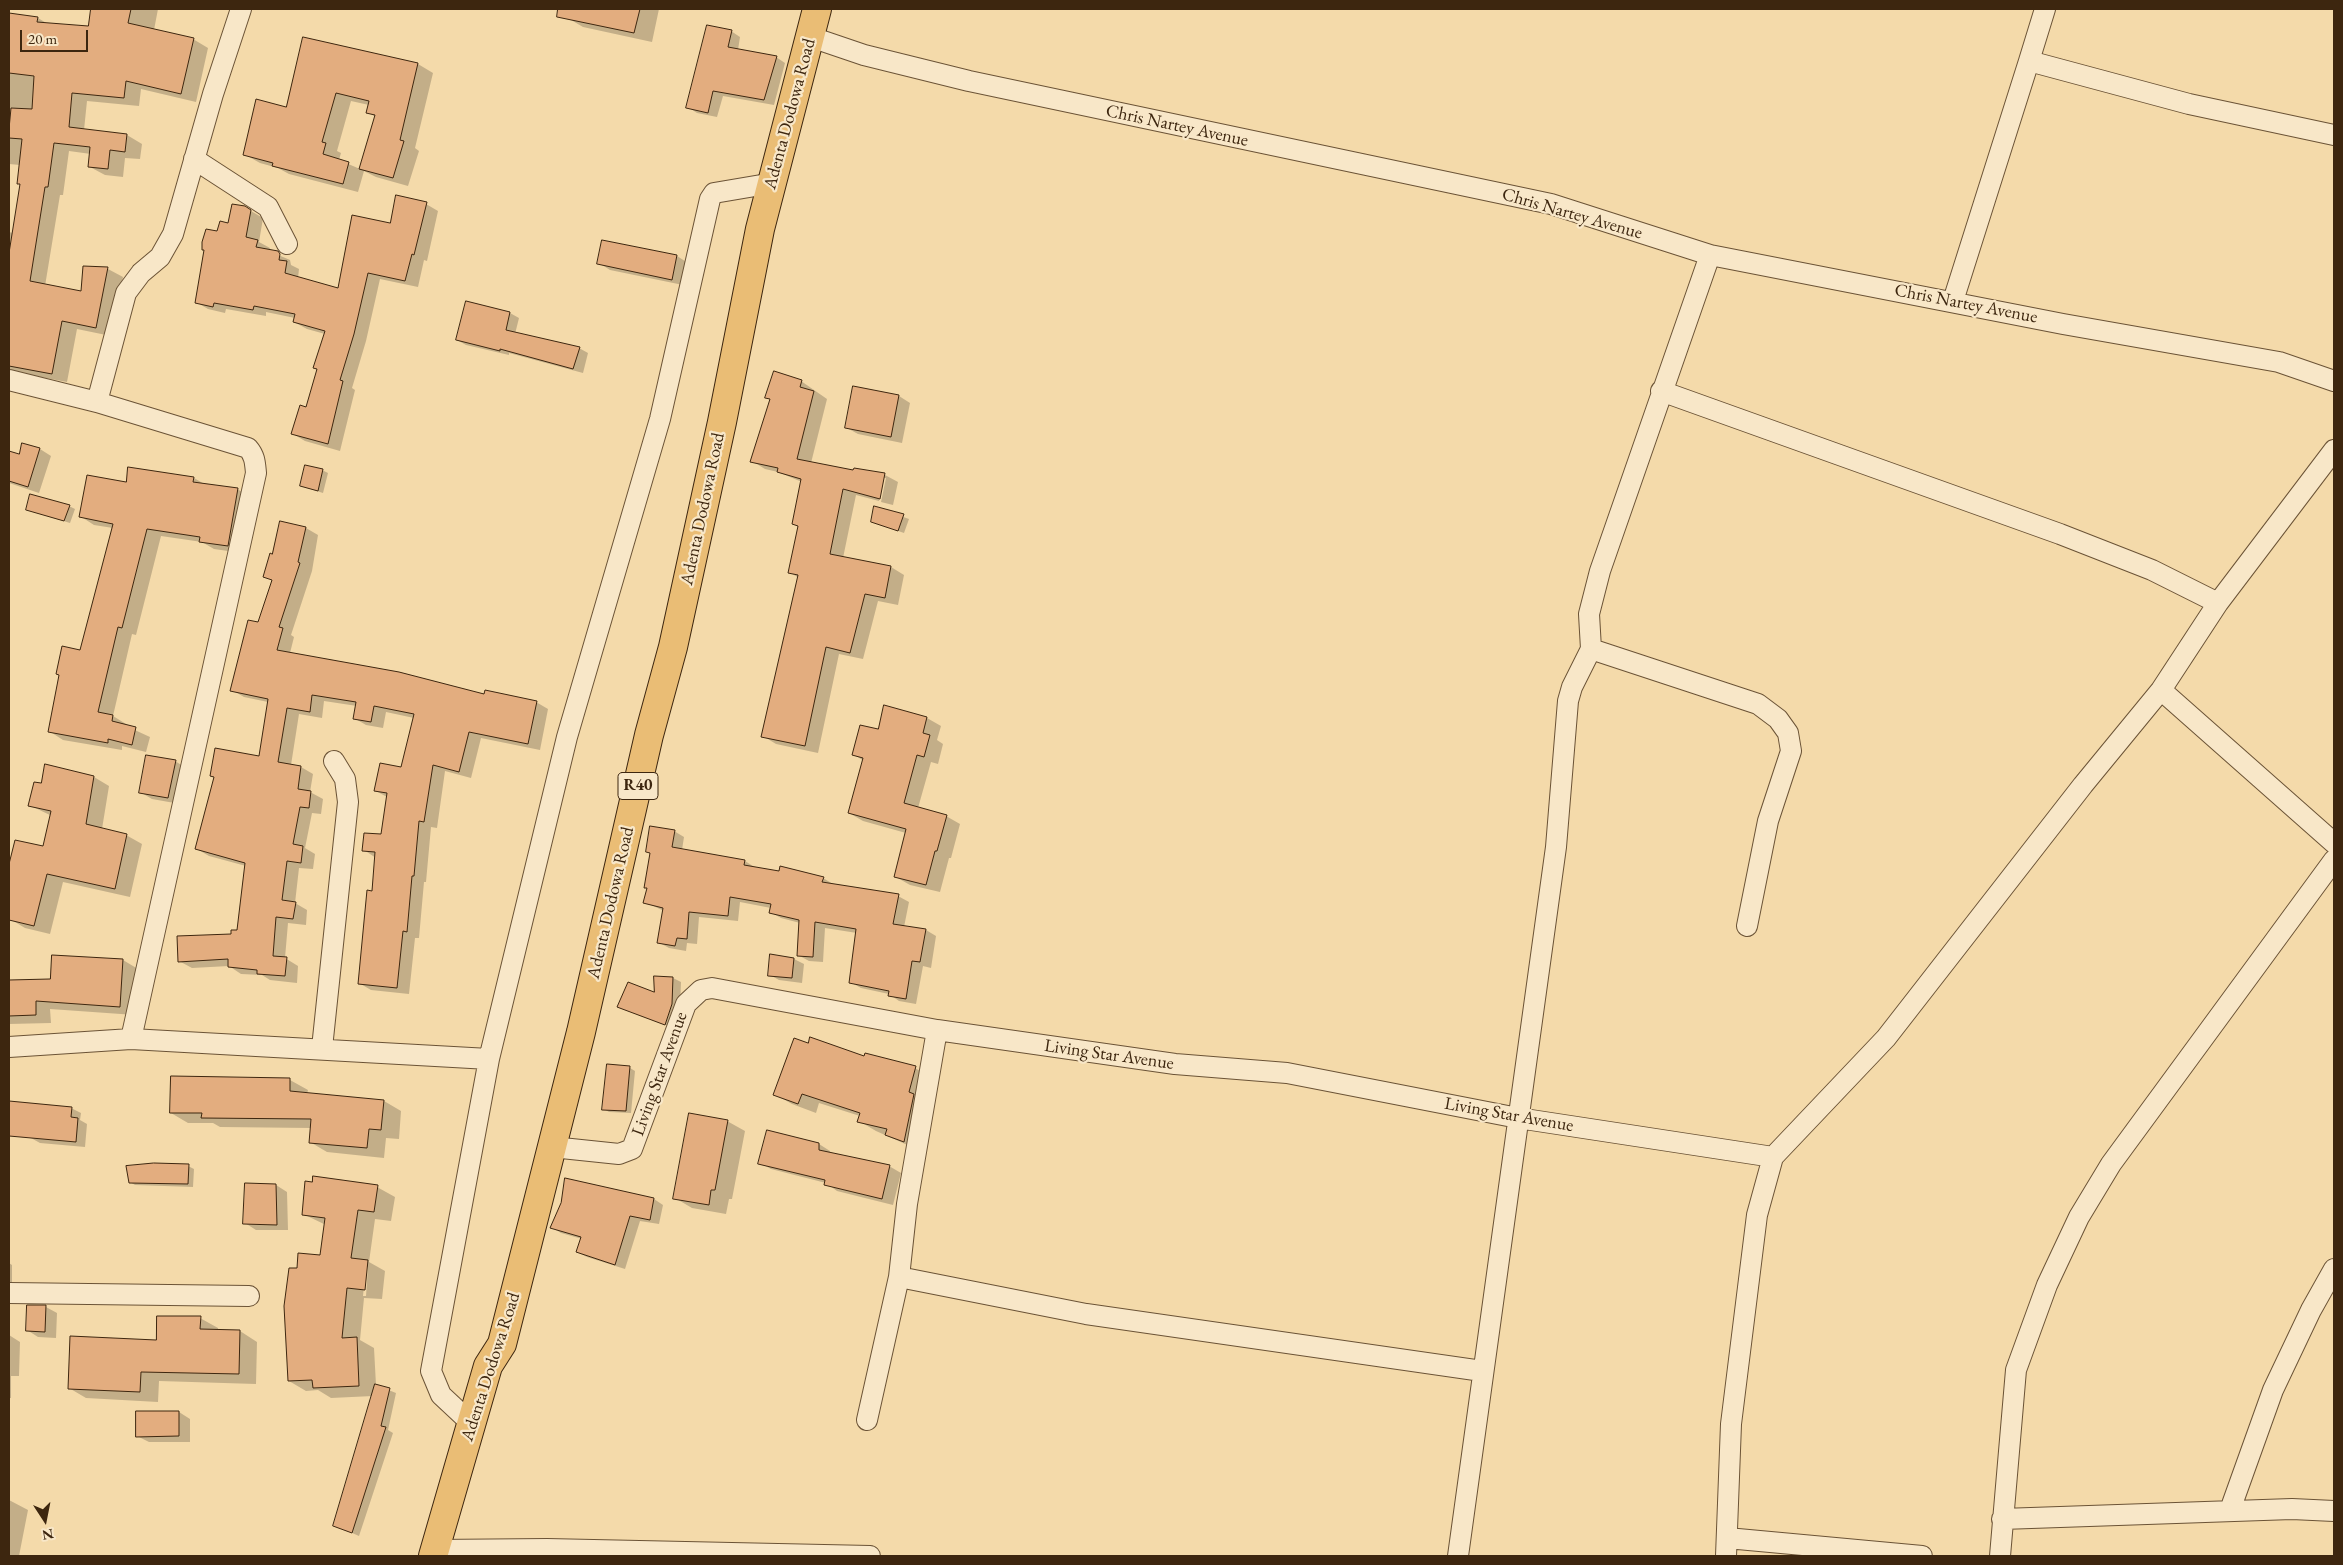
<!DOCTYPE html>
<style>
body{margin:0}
#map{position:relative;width:2343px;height:1565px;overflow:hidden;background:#f4daaa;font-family:"EB Garamond",serif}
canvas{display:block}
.frame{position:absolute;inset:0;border:10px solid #3d260f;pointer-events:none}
.north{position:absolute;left:20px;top:1495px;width:50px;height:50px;-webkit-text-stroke:4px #f8e7c8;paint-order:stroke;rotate:169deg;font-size:14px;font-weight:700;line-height:20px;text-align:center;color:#3d260f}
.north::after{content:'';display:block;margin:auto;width:18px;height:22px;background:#3d260f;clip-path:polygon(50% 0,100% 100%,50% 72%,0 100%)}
.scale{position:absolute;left:20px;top:30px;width:68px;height:22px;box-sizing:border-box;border:2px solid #3d260f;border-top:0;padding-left:6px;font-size:15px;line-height:18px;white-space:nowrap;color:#3d260f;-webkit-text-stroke:4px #f8e7c8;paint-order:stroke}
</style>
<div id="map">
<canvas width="2343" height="1565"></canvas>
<div class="frame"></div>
<div class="north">N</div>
<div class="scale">20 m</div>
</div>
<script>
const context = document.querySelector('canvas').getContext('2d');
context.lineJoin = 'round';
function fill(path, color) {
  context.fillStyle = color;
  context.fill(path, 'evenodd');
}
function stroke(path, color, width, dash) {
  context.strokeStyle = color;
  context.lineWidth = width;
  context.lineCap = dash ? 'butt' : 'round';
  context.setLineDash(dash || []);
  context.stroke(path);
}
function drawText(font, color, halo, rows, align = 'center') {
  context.font = font + ' "EB Garamond",serif';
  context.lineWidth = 4.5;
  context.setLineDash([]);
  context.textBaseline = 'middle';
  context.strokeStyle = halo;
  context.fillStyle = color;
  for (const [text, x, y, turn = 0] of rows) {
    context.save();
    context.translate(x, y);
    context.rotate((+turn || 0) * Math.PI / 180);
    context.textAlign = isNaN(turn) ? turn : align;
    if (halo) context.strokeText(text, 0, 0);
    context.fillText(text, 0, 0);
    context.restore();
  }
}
fill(new Path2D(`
 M92,9H158L154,30L193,39L208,48L196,102L141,89L139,106L87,101L84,130L127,135L142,144L140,159L125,158L123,177L105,175L90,167L91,154L69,151L63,195H60L45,286L82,293L84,267L108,269L123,277L111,336L77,329L67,382L9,371V232L13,233L21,185L18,183L20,165L9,164V14L38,18L48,24L89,27Z
 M568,9H659L652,42L583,27L566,17Z
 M731,31L740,37L738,50L776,57L785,63L774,105L723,96L717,117L697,113L688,107Z
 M304,39L418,64L433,73L415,148L419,151L408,186L376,177L364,171L358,192L289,174L278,168L260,163L244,154L287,109ZM351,101L369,105L367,112L376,117L360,169L339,160L341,153L337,151Z
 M426,204L438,211L427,261L424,260L418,287L380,279L366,341L352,388L355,390L340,451L305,441L293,434L307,409L319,370L325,334L307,329L294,322L295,318L266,312V316L226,309L225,313L208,309L196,302L218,233L229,225L244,207L263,218L259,242L270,248L269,251L290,260L291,265L299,269L298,278L339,290L390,224Z
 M677,256L688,263L683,285L610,270L599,263Z
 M467,302L510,313L519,318L515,334L579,348L588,353L583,373L509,353V355L466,345L457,340Z
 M801,381L827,399L811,463L885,475L898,482L893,505L881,502L886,478H883L879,501L856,495L843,558L891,567L904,575L898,605L878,601L863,659L839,654L818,753L776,744L763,736L799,578L789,572L799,527L793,524L802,482L778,472L765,469L752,461L771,400L767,397Z
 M899,396L910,403L902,443L858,434L847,428Z
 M40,449L51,456L39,493L9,483V452L19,455Z
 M322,470L328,473L323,493L301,486Z
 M194,478L206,485L237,489L251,497L242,553L214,549L202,542L161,536L136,635L132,634L113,716L126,724V726L150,737L146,752L122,746V750L63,740L49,731L81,652L113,528L94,525L80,516L127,484Z
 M69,506L75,509L70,523L27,510Z
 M875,507L909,519L904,533L872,522Z
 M306,528L318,535L312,571L291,635L294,637L290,653L485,696L536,702L548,709L540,750L481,738L471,778L445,771L437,828L431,827L426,882H424L419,938H415L409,994L371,990L359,983L376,858L364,850L382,835L387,797L376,791L401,769L414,718L386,712L383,728L366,725L354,718L357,706L324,701L322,718L299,714L291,765L301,767L313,774L310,792L323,799L321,814L312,813L305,848L315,854L313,869L299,868L295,903L307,910L306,925L288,923L285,958L298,966L297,983L270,980L262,975L241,974L229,966L192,968L179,961L238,932L246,866L209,856L197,849L260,758L268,702L244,697L232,690L259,624L273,581L264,576Z
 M885,707L927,718L941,726L937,740L943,744L938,764L931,762L918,808L946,816L960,824L951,858H949L940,892L910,885L896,877L906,833L863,821L849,813L864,761L853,754L879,731Z
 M175,761L186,768L180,804L152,799L140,792Z
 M46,766L94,777L109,786L102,829L126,835L142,844L130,897L63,882L50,934L25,928L10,919L12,911L9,909V869L16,841L44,848L52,816L29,805L41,785Z
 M674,831L684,837L682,850L745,861L756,868L823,878L833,884L898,896L909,902L904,927L926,930L936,936L931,968L923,966L916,1004L899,1001L889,994L861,988L850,982L857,933L825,928L823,962L809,961L798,955L800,923L781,918L770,912L771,908L740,902L738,921L699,917L697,944L687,943L686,951L669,948L658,942L664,911L645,902Z
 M772,955L794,959L804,964L802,983L779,980L770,975Z
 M123,960L138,969L135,1015L50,1009L51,1023L9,1024V981H52Z
 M673,978L681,982L680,1009L673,1028L619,1007L655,994Z
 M865,1058L915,1068L932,1078L921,1151L876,1131L859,1121L860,1116L819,1103L816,1113L792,1104L774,1094Z
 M630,1068L635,1071L631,1113L609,1112L604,1109Z
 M172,1078L290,1080L308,1090L307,1094L384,1101L401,1111L399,1139L386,1138L384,1158L327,1152L310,1142L311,1128L220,1127L213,1123H188L171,1113Z
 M9,1103L71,1108L81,1113L80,1120L87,1124L85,1147L40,1143L31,1138L32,1130L9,1129Z
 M727,1121L745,1131L732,1199H729L726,1214L692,1208L675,1198Z
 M819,1144L830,1151V1154L889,1166L901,1173L893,1205L837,1191L826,1183L771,1169L760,1163Z
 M188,1166L194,1169L193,1187L135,1185L130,1182Z
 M276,1185L287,1192L288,1230H256L245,1223Z
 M377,1187L395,1197L391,1221L375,1219L369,1262L385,1271L382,1299L364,1298L360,1340L374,1348L376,1385L396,1393L388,1430L393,1433L359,1536L334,1525L373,1396L331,1398L318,1390L306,1391L289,1381L298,1269L321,1257L326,1225L303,1214ZM366,1267H368L366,1296H363Z
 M654,1199L663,1205L659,1224L640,1221L625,1269L587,1257L577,1252L582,1239L561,1233L551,1227L562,1203Z
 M9,1263L12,1265V1288H9Z
 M46,1307L57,1313L56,1338L38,1337L27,1330Z
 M200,1318L218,1328V1331H240L257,1342L256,1384L159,1381L158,1402L86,1398L69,1388Z
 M9,1335L20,1342L19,1376H11V1398H9Z
 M179,1412L190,1419V1442H149L137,1436Z
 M9,1500L28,1510L19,1556H9Z`), '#0003');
const building = new Path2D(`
 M91,9H131L128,23L194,38L181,94L126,81L124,98L72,93L69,127L127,134L125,152L110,150L108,169L88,167L90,147L54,143L48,187H45L30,281L81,291L83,266L108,267L96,328L62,321L52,374L9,366V253L20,184H17L22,139L9,138V129L11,108L32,109L34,76L9,73V13L38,17L37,22L88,26Z
 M558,9H640L634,33L557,17Z
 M707,25L732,30L728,47L777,56L764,100L713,91L708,113L686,108Z
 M303,37L418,63L400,140L404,141L393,178L359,169L375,115L366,113L369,101L336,93L322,142L326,143L323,154L349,162L343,184L272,166L273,163L243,155L256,99L286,107Z
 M396,195L427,202L414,255L412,254L405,281L368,273L354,334L340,380L343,381L328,444L291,434L300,405L306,407L317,369L313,368L325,331L293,322L295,314L254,306L253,310L214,303L213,307L195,303L204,250H202V242L206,229L217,231L220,221L228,223L232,204L245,206L251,210L246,237L258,240L256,247L278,251L280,254L279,260L287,261L285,273L338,288L352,215L390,223Z
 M602,240L677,255L672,280L597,264Z
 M466,301L510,312L506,330L580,347L573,369L500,349V351L456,340Z
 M774,371L802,380L800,387L814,391L797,459L853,470L854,468L885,473L880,499L843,489L830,554L891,566L885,598L865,594L850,653L826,647L805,746L761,737L798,575L788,573L798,526L792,524L801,479L777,472L778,468L750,462L770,399L765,398Z
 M853,386L899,395L891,437L845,428Z
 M22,443L40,448L28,487L9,481V451L19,454Z
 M305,465L323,469L318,491L300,486Z
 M128,467L194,477L193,482L238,488L228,546L199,542L200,537L147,529L122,628L118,627L98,712L113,715L112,721L136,727L132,745L108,739V743L48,732L59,675L56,674L62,646L80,650L113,524L79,517L87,475L126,482Z
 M30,494L70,505L64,521L26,510Z
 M874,506L904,514L898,531L871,522Z
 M280,521L306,527L298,562L300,563L279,627L283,628L277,650L399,672L484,694L485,690L537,701L528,744L469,732L459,772L433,765L424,822L419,821L414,876H412L407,932L403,931L397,988L358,984L367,890L372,891L375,852L362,851L364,833L381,834L387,793L374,791L380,763L401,767L414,714L374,706L371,722L353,719L356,702L312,695L310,712L287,708L278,762L301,766L298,789L311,791L309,808L300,807L293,844L303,846L301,863L287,861L282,900L296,902L293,919L276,917L273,956L287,957L285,976L257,974V970L228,967V959L178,962L177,936L231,934V930H237L245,863L195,849L214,777L210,776L215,748L259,756L268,699L230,691L248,620L258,622L272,580L263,577L270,553L272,554Z
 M884,705L927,717L923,733L930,735L924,757L917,755L904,803L947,815L937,851H935L926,885L894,877L906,829L848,813L863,758L852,755L860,725L878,729Z
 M146,755L176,760L168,798L139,793Z
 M45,764L94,776L86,824L127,834L115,889L47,874L34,926L9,920V864L15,840L43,846L51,811L28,806L34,782L41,783Z
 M650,826L675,830L672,847L745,860L744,865L779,871L780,866L824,877L822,882L899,894L893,924L926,929L920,962L912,961L906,999L888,996L889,991L849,983L856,929L815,922L813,957L797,956L799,920L769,913L771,904L730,897L728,916L689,912L687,939L677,938L675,946L657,943L663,908L643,903L647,888H644L650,853L646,852Z
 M770,954L794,958L792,978L768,976Z
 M52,955L123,959L120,1007L36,1001V1015L9,1016V980L50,979Z
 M654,976L673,977L672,1004L665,1025L617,1007L628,982L654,992Z
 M810,1037L864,1056L865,1053L916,1066L909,1092L914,1094L904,1142L885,1135L887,1129L857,1122L860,1113L802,1094L798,1104L773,1095L794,1038L808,1043Z
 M607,1064L630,1066L626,1111L602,1110Z
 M171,1076L290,1078V1091L384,1100L381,1130L369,1129L367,1148L309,1143L311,1119L201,1118L202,1113H170Z
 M9,1101L72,1107L71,1117L78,1118L76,1142L9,1136Z
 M689,1113L728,1120L715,1190H711L709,1205L673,1199Z
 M767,1130L819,1143V1150L890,1165L882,1199L824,1185L825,1180L758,1164Z
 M154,1163L189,1164L188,1184L129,1183L126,1166Z
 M313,1176L378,1185L374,1212L358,1210L351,1258L368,1260L365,1290L347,1288L342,1338L357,1337L359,1386L313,1388L312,1380L288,1381L284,1306L289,1268H297L298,1253L320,1255L325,1218L302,1215L305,1181L312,1182Z
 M565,1178L654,1198L650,1220L630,1216L615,1265L576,1252L581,1237L550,1228L561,1203Z
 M245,1183L276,1184L277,1225L243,1224Z
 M27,1305H46L45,1332L26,1331Z
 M157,1316H201L200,1329L240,1330L239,1374L141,1372L140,1392L68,1389L70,1336L156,1340Z
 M375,1384L390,1388L381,1426L386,1427L352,1533L333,1526Z
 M136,1411H179V1436L136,1437Z`);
fill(building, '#e3ad7f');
stroke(building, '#3d260f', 1);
const street = new Path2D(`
 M811,37L864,55L969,81L1551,204L1710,255L2063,324L2279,362L2334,381
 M2029,61L2045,9
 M194,159L268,207L287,244
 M1953,301L2029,61L2189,104L2334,135
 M9,380L97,402L248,448C255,456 255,463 256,473L131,1039
 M1661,391L2060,534L2152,570L2218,603
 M97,402L126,293L141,273L160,257L173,234L213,94L241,9
 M1591,649L1758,704L1778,719L1788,733L1791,751L1768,821L1747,926
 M2161,690L2334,843
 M9,1047L131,1039L489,1059L567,737L660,419L710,199L714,193L773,183
 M322,1048L348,802L345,779L334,761
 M552,1147L619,1154L632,1149L686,1004L701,990L712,988L937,1030L1175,1064L1287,1073L1518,1118L1773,1157
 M899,1277L1086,1314L1482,1371
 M9,1293L249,1296
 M867,1420L899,1277L907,1204L937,1030
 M472,1424L441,1395L431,1371L489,1059
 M2230,1510L2273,1390L2311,1310L2334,1269
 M2002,1519L2292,1509L2334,1511
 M1727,1538L1922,1556
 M434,1550L547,1549L870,1556
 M1458,1556L1556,847L1568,701L1572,687L1591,649L1589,614L1600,571L1710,255
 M1726,1556L1731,1424L1757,1215L1773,1157L1886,1038L2083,785L2161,690L2218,603L2334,450
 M2000,1556L2016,1370L2047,1285L2079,1217L2111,1164L2334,860`);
const primary = new Path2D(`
 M433,1556L488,1366L502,1344L581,1032L649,735L673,647L722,422L760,229L817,9`);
stroke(street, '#6b5336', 22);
stroke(primary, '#3d260f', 30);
stroke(street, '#f8e7c8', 20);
stroke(primary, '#eabd75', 28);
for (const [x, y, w] of [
 [638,786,40]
]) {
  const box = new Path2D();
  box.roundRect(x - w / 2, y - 13.5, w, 27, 4);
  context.fillStyle = '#f8e7c8';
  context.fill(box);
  stroke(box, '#3d260f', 1);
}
drawText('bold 16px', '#3d260f', null, [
 ["R40",638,786]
]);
drawText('18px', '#3d260f', '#f8e7c8', [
 ["Adenta Dodowa Road",790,114,-75],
 ["Chris Nartey Avenue",1177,126,12],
 ["Chris Nartey Avenue",1572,214,16],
 ["Chris Nartey Avenue",1966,304,11],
 ["Adenta Dodowa Road",703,509,-78],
 ["Adenta Dodowa Road",611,903,-77],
 ["Living Star Avenue",1109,1055,8],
 ["Living Star Avenue",660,1074,-70],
 ["Living Star Avenue",1509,1115,10],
 ["Adenta Dodowa Road",491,1367,-72]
]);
</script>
